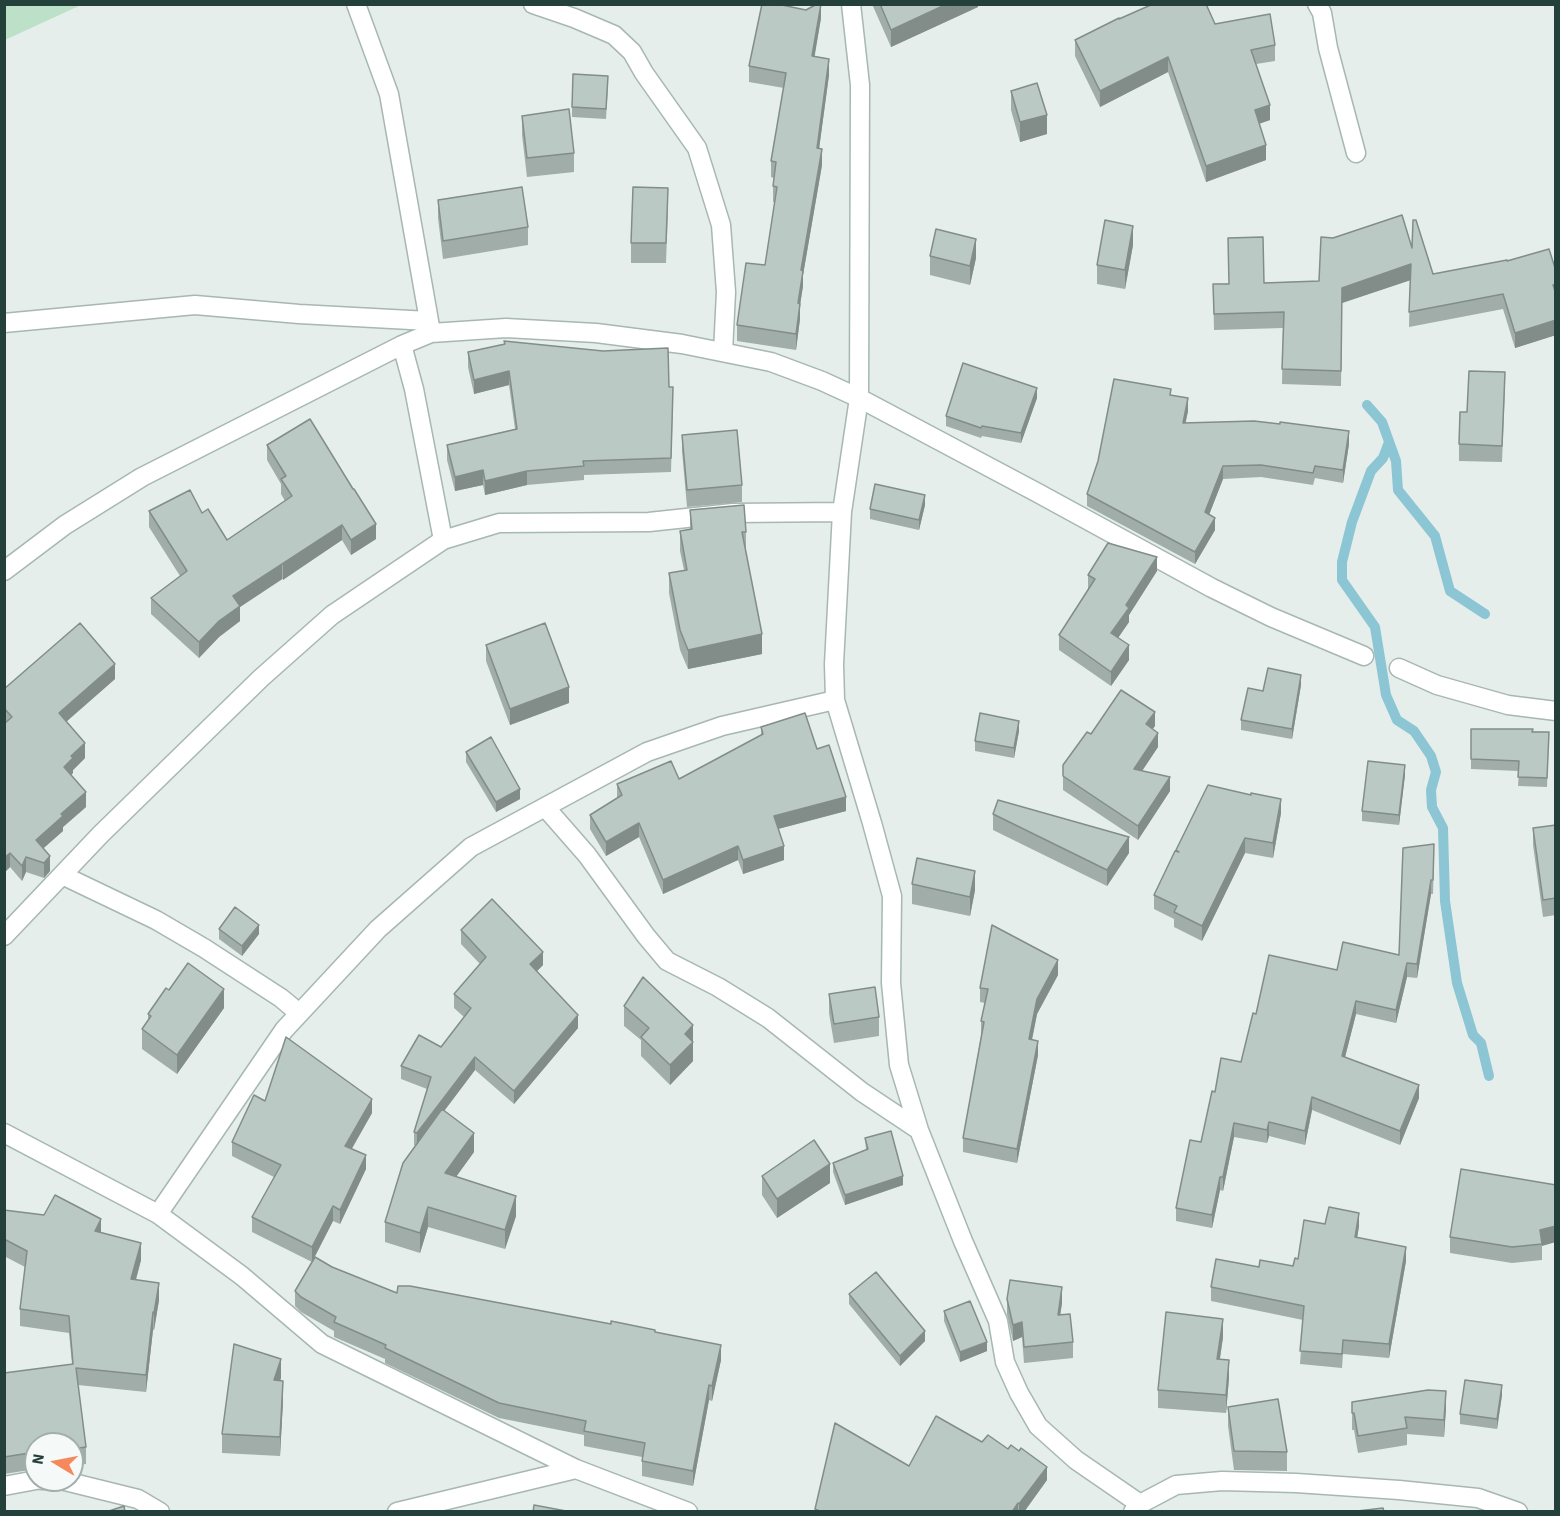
<!DOCTYPE html>
<style>
body{margin:0}
#map{position:relative;width:1560px;height:1516px;overflow:hidden;background:#e5eeea;font-family:"Source Sans 3",sans-serif}
canvas{display:block}
.frame{position:absolute;inset:0;border:6px solid #23413a;pointer-events:none}
.north{position:absolute;left:24px;top:1432px;width:60px;height:60px;box-sizing:border-box;background:#f5faf8;border:2px solid #a1b0ac;border-radius:50%;rotate:280deg;font-size:16px;font-weight:700;line-height:24px;text-align:center;color:#23413a}
.north::after{content:'';display:block;margin:auto;width:21px;height:27px;background:#f5895b;clip-path:polygon(50% 0,100% 100%,50% 72%,0 100%)}
</style>
<div id="map">
<canvas width="1560" height="1516"></canvas>
<div class="frame"></div>
<div class="north">N</div>
</div>
<script>
const context = document.querySelector('canvas').getContext('2d');
context.lineJoin = 'round';
function fill(path, color) {
  context.fillStyle = color;
  context.fill(path, 'evenodd');
}
function stroke(path, color, width, dash) {
  context.strokeStyle = color;
  context.lineWidth = width;
  context.lineCap = dash ? 'butt' : 'round';
  context.setLineDash(dash || []);
  context.stroke(path);
}
fill(new Path2D(`
 M5,4H81V5L5,40Z`), '#bde0c8');
stroke(new Path2D(`
 M1367,405L1382,422L1396,461L1398,490L1435,536L1450,591L1485,614
 M1389,442L1383,458L1371,471L1352,522L1342,562V580L1375,627L1386,695L1397,720L1414,731L1431,756L1436,772L1431,790L1432,807L1443,828L1445,901L1457,983L1473,1035L1481,1043L1489,1076`), '#8cc5d4', 10);
const minor = new Path2D(`
 M356,4L389,94L431,332
 M533,4L574,18L614,35L632,52L644,73L697,148L721,225L726,292L723,352
 M851,4L860,85L859,398L842,512L834,664L835,700L872,823L892,896L891,983L899,1065L919,1130L963,1241L998,1321L1005,1362L1019,1393L1038,1426L1076,1460L1140,1504
 M1317,4L1322,13L1328,48L1356,153
 M4,323L195,305L299,314L429,321
 M402,345L414,389L443,540
 M4,571L65,525L142,477L402,345L431,333L506,328L596,333L682,344L771,362L822,381L859,398L1036,492L1212,588L1271,617L1364,656
 M1399,668L1437,685L1508,705L1556,711
 M545,807L587,855L646,936L667,961L718,987L768,1018L862,1092L919,1130
 M62,875L156,920L204,948L281,998L299,1013
 M4,936L101,834L261,678L332,615L443,540L499,523L649,522L733,513L842,512
 M4,1133L158,1214L242,1276L322,1344L576,1469L688,1512
 M158,1214L284,1030L378,929L471,847L647,752L722,726L835,700
 M41,1480H61L138,1499L160,1512
 M4,1486L36,1480
 M397,1512L576,1469
 M1133,1512L1140,1504L1176,1485L1222,1481L1296,1483L1399,1490L1478,1498L1518,1512`);
stroke(minor, '#a7b7b2', 21);
stroke(minor, '#fff', 18);
fill(new Path2D(`
 M872,4H978V7L891,47Z
 M821,18L814,57L829,75L819,149L822,165L803,275V286L800,305V319L796,350L737,341V325L765,265L775,202H773V186L774,178L771,177V161L784,88L749,82V66Z
 M1119,19L1215,24L1275,45V61L1256,64L1270,120L1259,124L1266,160L1206,182L1168,72L1100,107L1075,56V40Z
 M608,85L606,119L572,117V107Z
 M1011,91L1047,134L1020,142L1011,110Z
 M522,116L574,153V172L527,177L522,135Z
 M438,200L528,227V245L443,259L438,218Z
 M668,208L666,263H631V243Z
 M1133,245L1125,289L1097,284V265Z
 M1412,248L1433,274L1507,261L1556,271V335L1515,348L1503,309L1409,327L1410,280L1342,303L1341,386L1282,384L1283,328L1214,330L1213,284L1319,281Z
 M930,256L976,258L970,285L930,275Z
 M468,352L669,387L673,401L671,472L584,475V480L527,485L485,495L483,485L455,491L447,460V445L515,429L509,385L474,394L468,367Z
 M1505,389L1502,462L1459,461V444L1467,412Z
 M1171,395L1188,411L1185,423L1349,444L1343,483L1315,478L1313,485L1261,477L1223,479L1209,515L1215,530L1195,564L1087,506V494Z
 M1037,398L1021,443L982,436L981,438L946,426V416Z
 M682,435L742,485V502L687,507L682,451Z
 M267,445L376,539L351,555L342,540L240,607V621L219,637L199,658L151,614V598L180,576L149,527V511L202,513L227,540L285,501L281,494V484L267,460Z
 M925,505L919,530L870,519V509Z
 M690,510L746,532V552L762,654L688,669L680,650L669,593V573L684,570L680,551V531L690,529Z
 M1157,571L1129,615V622L1118,638L1129,660L1111,686L1059,650V635L1088,589V575Z
 M486,645L569,703L510,725L486,661Z
 M115,679L66,722L85,758L73,770V773L71,775L86,807L63,827V831L43,848L50,871L44,878L26,872L22,881L10,867L4,873V689Z
 M1301,685L1292,739L1241,730V720L1263,691Z
 M1155,726L1152,729L1158,747L1142,771L1170,791L1138,840L1063,790V765L1091,734Z
 M761,727L817,749L846,811L778,829L784,860L743,874L738,860L663,894L639,837L606,856L590,829V815L617,798V784L679,779L761,735Z
 M1471,729L1549,732L1547,787L1518,786L1519,771L1471,769Z
 M1019,731L1014,758L975,751V741Z
 M466,752L520,799L496,812L466,762Z
 M1405,775L1399,825L1362,821V811Z
 M1281,813L1273,858L1245,853L1202,941L1174,927V919L1154,909V895L1176,850Z
 M993,814L1129,853L1107,886L993,830Z
 M1556,825V915L1543,917L1533,845V828Z
 M1434,857L1433,894H1431L1417,978L1407,977L1396,1023L1356,1014L1345,1057L1419,1098L1400,1145L1312,1110L1305,1145L1269,1136L1267,1143L1234,1137L1223,1191L1220,1190L1212,1228L1176,1221V1208L1201,1142L1215,1092L1241,1062L1256,1014L1337,970L1399,955Z
 M912,884L975,890L970,916L912,904Z
 M219,929L259,934L242,956L219,939Z
 M461,930L543,965L537,971L578,1028L514,1104L475,1070L444,1111L474,1152L456,1177L516,1216L505,1249L428,1227L420,1253L385,1242V1222L416,1146L414,1145V1132L427,1089L401,1079V1066L441,1047L464,1017L454,1008V994L480,964L461,944Z
 M1058,975L1037,1014L1032,1040L1038,1055L1017,1163L963,1152V1138L981,1036V1021L985,1003L980,1002V988Z
 M169,990L224,1008L177,1074L142,1049V1029L148,1020V1014Z
 M829,994L879,1017V1036L834,1043L829,1013Z
 M624,1006L693,1025V1061L670,1085L641,1056V1040L624,1026Z
 M265,1101L372,1113L351,1149L366,1169L340,1224L333,1221L312,1262L332,1267L397,1293L655,1332L721,1360L712,1401L709,1400L693,1486L642,1476V1457L584,1446V1435L499,1418L385,1363V1359L334,1337V1331L301,1312L295,1306V1291L312,1262L252,1232V1217L274,1177L232,1156V1142Z
 M865,1138L903,1185L845,1205L833,1172V1163L866,1150Z
 M762,1176L830,1183L777,1218L762,1195Z
 M1556,1185L1542,1246V1260L1512,1263L1450,1253V1237Z
 M4,1210L101,1232L141,1260L136,1280L159,1300L154,1330H153L146,1392L78,1385L86,1447V1464L72,1466V1444H36V1469L4,1474V1373L72,1364L69,1333L20,1326V1309L25,1267L4,1256Z
 M1325,1224L1359,1226L1357,1238L1406,1261L1389,1358L1343,1354L1342,1368L1300,1364L1303,1320L1211,1301V1287L1293,1266L1298,1259Z
 M849,1294L925,1341L900,1366L849,1304Z
 M1007,1299L1062,1303L1060,1315L1073,1342V1358L1024,1363L1022,1337L1013,1341L1007,1314Z
 M944,1311L987,1351L960,1362L944,1321Z
 M1223,1337L1220,1359L1229,1378L1226,1413L1158,1408V1390Z
 M281,1378L280,1381L283,1401L280,1456L222,1453V1434Z
 M1502,1395L1497,1429L1460,1424V1414Z
 M1352,1402L1446,1408L1444,1437L1407,1434V1445L1358,1453L1354,1430H1352Z
 M1228,1407L1287,1452V1471L1234,1470L1228,1426Z
 M909,1466L1047,1480L1024,1512H815V1509Z`), '#a0ada9');
fill(new Path2D(`
 M821,4V18L812,72V56Z
 M947,4H978V7L891,47V30Z
 M1168,57V72L1100,107V91Z
 M829,59V75L817,164V148Z
 M1270,105V120L1255,125V110Z
 M1047,115V134L1020,142V122Z
 M1266,145V160L1206,182V166Z
 M822,149V165L803,275V286L800,305V319L796,350V334L801,270Z
 M1133,226V245L1125,289V270Z
 M976,239V258L970,285V266Z
 M1411,264V280L1342,303L1341,386L1342,288Z
 M1556,320V335L1515,348V333Z
 M509,371V385L474,394V380Z
 M1037,388V398L1021,443V433Z
 M1188,398V411L1183,436V423Z
 M1349,431V444L1343,483V470Z
 M1223,466V479L1205,525V512Z
 M483,470V485L455,491V477Z
 M527,471V485L485,495V481Z
 M925,495V505L919,530V520Z
 M1215,518V530L1195,564V552Z
 M376,524V539L351,555V540Z
 M342,525V540L283,580V564Z
 M1157,557V571L1129,615V622L1111,648V633L1126,605Z
 M282,563V579L240,607V621L219,637L199,658V642L233,596Z
 M762,634V654L688,669V650Z
 M1129,645V660L1111,686V672Z
 M115,664V679L59,728V713Z
 M1301,675V685L1292,739V729Z
 M569,687V703L510,725V709Z
 M1155,712V726L1146,738V724Z
 M1019,721V731L1014,758V748Z
 M1158,733V747L1134,783V769Z
 M85,743V758L73,770V773L64,782V767L71,756Z
 M1405,765V775L1399,825V815Z
 M1170,777V791L1138,840V826Z
 M520,789V799L496,812V802Z
 M86,792V807L63,827V831L36,855V840L61,814Z
 M846,797V811L774,830V816Z
 M1281,799V813L1273,858V843Z
 M639,823V837L606,856V842Z
 M1129,837V853L1107,886V870Z
 M1245,838V853L1202,941V926Z
 M738,846V860L663,894V880Z
 M784,846V860L743,874V860Z
 M10,853V867L4,873V858Z
 M50,856V871L44,878V863Z
 M26,857V872L22,881V866Z
 M975,871V890L970,916V897Z
 M1431,880V894L1417,978V964Z
 M259,925V934L242,956V946Z
 M543,952V965L530,978V964Z
 M1058,960V975L1037,1014L1029,1054V1039L1037,999Z
 M1407,963V977L1396,1023V1010Z
 M224,989V1008L177,1074V1055Z
 M1356,1001V1014L1342,1069V1056Z
 M578,1015V1028L514,1104V1091Z
 M693,1025V1061L670,1085V1065L685,1034Z
 M1038,1041V1055L1017,1163V1149Z
 M475,1057V1070L417,1147V1133Z
 M1419,1085V1098L1400,1145V1131Z
 M1312,1097V1110L1305,1145V1131Z
 M372,1099V1113L345,1161V1146Z
 M1269,1122V1136L1267,1143V1130Z
 M1234,1123V1137L1223,1191V1177Z
 M474,1133V1152L445,1192V1173Z
 M366,1155V1169L340,1224V1210Z
 M830,1164V1183L777,1218V1199Z
 M903,1176V1185L845,1205V1195Z
 M1220,1177V1190L1212,1228V1215Z
 M516,1196V1216L505,1249V1230Z
 M333,1206V1221L312,1262V1247Z
 M428,1207V1227L420,1253V1233Z
 M1359,1213V1226L1355,1251V1237Z
 M101,1219V1236L95,1231Z
 M1556,1226V1242L1542,1246L1540,1230Z
 M141,1243V1260L131,1297V1279Z
 M1406,1247V1261L1389,1358V1344Z
 M159,1283V1300L154,1330V1313Z
 M1062,1287V1303L1058,1330V1315Z
 M153,1312V1330L146,1392V1375Z
 M1223,1319V1337L1217,1377V1359Z
 M1022,1322V1337L1013,1341V1325Z
 M925,1331V1341L900,1366V1356Z
 M987,1342V1351L960,1362V1352Z
 M721,1345V1360L712,1401V1386Z
 M281,1359V1378L274,1399V1380Z
 M1229,1360V1378L1226,1413V1395Z
 M283,1381V1401L280,1456V1437Z
 M709,1385V1400L693,1486V1471Z
 M1502,1385V1395L1497,1429V1419Z
 M1446,1391V1408L1444,1437V1420Z
 M1047,1467V1480L1024,1512H1019V1504Z
 M1018,1503V1512H1012Z`), '#828d89');
const building = new Path2D(`
 M762,4H777L806,10L817,4H821L812,56L829,59L817,148L822,149L801,270L803,271L798,303L800,304L796,334L737,325L746,263L765,265L777,187L773,186L776,162L771,161L786,73L749,66Z
 M880,4H947L891,30Z
 M1153,4H1206L1215,24L1270,14L1275,45L1251,50L1270,105L1255,110L1266,145L1206,166L1168,57L1100,91L1075,40L1119,18V19Z
 M573,74L608,76L606,109L572,107Z
 M1037,83L1047,115L1020,122L1011,91Z
 M569,109L574,153L527,158L522,116Z
 M522,187L528,227L443,241L438,200Z
 M633,187L668,188L666,243H631Z
 M1402,215L1412,248L1413,220H1416L1433,274L1507,260V261L1549,249L1556,271V284L1553,285L1556,294V320L1515,333L1503,294L1409,312L1411,264L1342,288L1341,371L1282,369L1284,312L1214,314L1213,284H1229L1228,238L1263,237L1264,283L1319,281L1321,237L1333,238Z
 M1105,220L1133,226L1125,270L1097,265Z
 M936,229L976,239L970,266L930,256Z
 M504,341L603,351L668,348L669,387H673L671,458L583,461L584,466L527,471L485,481L483,470L455,477L447,445L517,429L509,371L474,380L468,352L505,344Z
 M963,363L1037,388L1021,433L982,426L981,428L946,416Z
 M1469,371L1505,372L1502,446L1459,444L1460,412H1467Z
 M1114,379L1171,389L1170,395L1188,398L1183,423L1254,421L1280,424V422L1349,431L1343,470L1315,466L1313,473L1261,465L1223,466L1205,512L1215,518L1195,552L1087,494L1098,461Z
 M310,419L353,489H354L376,524L351,540L342,525L233,596L240,606L219,621L199,642L151,598L187,571L149,511L190,490L202,513L208,509L227,540L292,496L281,479L286,476L267,445Z
 M737,430L742,485L687,490L682,435Z
 M875,484L925,495L919,520L870,509Z
 M744,505L746,532H742L762,634L688,650L680,630L669,573L687,570L680,531L692,529L690,510Z
 M1108,543L1157,557L1126,605L1129,608L1111,633L1129,645L1111,672L1059,635L1095,579L1088,575Z
 M80,623L115,664L59,713L85,743L71,756L73,758L64,767L86,792L61,814L63,816L36,840L50,856L44,863L26,857L22,866L10,853L4,858V724L12,717L4,708V689Z
 M545,623L569,687L510,709L486,645Z
 M1268,668L1301,675L1292,729L1241,720L1248,688L1263,691Z
 M1121,690L1155,712L1146,724L1158,733L1134,769L1170,777L1138,826L1063,776V765L1087,732L1091,734Z
 M805,713L817,749L829,745L846,797L774,816L784,846L743,860L738,846L663,880L639,823L606,842L590,815L622,795L617,784L671,761L679,779L763,734L761,727Z
 M980,713L1019,721L1014,748L975,741Z
 M1471,729H1533L1532,732H1549L1547,778L1518,777L1519,761L1471,759Z
 M491,737L520,789L496,802L466,752Z
 M1368,761L1405,765L1399,815L1362,811Z
 M1208,785L1251,795V793L1281,799L1273,843L1245,838L1202,926L1174,912L1177,906L1154,895L1175,851L1179,852L1176,850Z
 M998,800L1129,837L1107,870L993,814Z
 M1556,825V898L1543,900L1533,828Z
 M1434,844L1433,880H1431L1417,964L1407,963L1396,1010L1356,1001L1342,1056L1419,1085L1400,1131L1312,1097L1305,1131L1269,1122L1267,1130L1234,1123L1223,1177H1220L1212,1215L1176,1208L1190,1140L1201,1142L1212,1091L1215,1092L1221,1058L1241,1062L1253,1013L1256,1014L1269,955L1337,970L1343,942L1399,955L1403,848Z
 M917,858L975,871L970,897L912,884Z
 M492,899L543,952L530,964L578,1015L514,1091L475,1057L417,1133L414,1132L431,1077L401,1066L419,1035L441,1047L471,1008L454,994L486,957L461,930Z
 M235,907L259,925L242,946L219,929Z
 M992,925L1058,960L1037,999L1029,1039L1038,1041L1017,1149L963,1138L984,1022L981,1021L988,989L980,988Z
 M188,963L224,989L177,1055L142,1029L151,1016L148,1014L166,988L169,990Z
 M643,977L693,1025L685,1034L693,1042L670,1065L641,1037L649,1028L624,1006Z
 M875,987L879,1017L834,1024L829,994Z
 M286,1037L372,1099L345,1146L366,1155L340,1210L333,1206L312,1247L252,1217L281,1165L232,1142L254,1095L265,1101Z
 M442,1109L474,1133L445,1173L516,1196L505,1230L428,1207L420,1233L385,1222L403,1163Z
 M891,1131L903,1176L845,1195L833,1163L868,1149L865,1138Z
 M814,1140L830,1164L777,1199L762,1176Z
 M1461,1169L1556,1185V1226L1540,1230L1542,1244L1512,1247L1450,1237Z
 M55,1195L101,1219L95,1231L141,1243L131,1279L159,1283L154,1313L153,1312L146,1375L76,1368L86,1447L72,1449V1444H36V1452L4,1457V1373L73,1364L69,1316L20,1309L27,1251L4,1239V1210L44,1215Z
 M1329,1207L1359,1213L1355,1237L1406,1247L1389,1344L1343,1340L1342,1354L1300,1351L1304,1306L1211,1287L1216,1259L1259,1267L1260,1260L1293,1266L1295,1258L1298,1259L1304,1220L1325,1224Z
 M315,1257L332,1267L397,1293L398,1286H410L611,1324V1321L655,1330V1332L721,1345L712,1386L709,1385L693,1471L642,1461L645,1443L584,1431L586,1421L499,1403L385,1348L386,1345L334,1322L336,1317L301,1297L295,1291Z
 M876,1272L925,1331L900,1356L849,1294Z
 M1010,1280L1062,1287L1058,1315L1070,1314L1073,1342L1024,1347L1022,1322L1013,1325L1007,1299Z
 M970,1301L987,1342L960,1352L944,1311Z
 M1166,1312L1223,1319L1217,1359L1229,1360L1226,1395L1158,1390Z
 M234,1344L281,1359L274,1380L283,1381L280,1437L222,1434Z
 M1465,1380L1502,1385L1497,1419L1460,1414Z
 M1428,1390L1446,1391L1444,1420L1405,1417L1407,1428L1358,1436L1354,1413H1352V1402Z
 M1278,1399L1287,1452L1234,1451L1228,1407Z
 M936,1416L982,1442L988,1435L1008,1449L1011,1445L1019,1451L1021,1448L1047,1467L1019,1504L1018,1503L1012,1512H822L815,1509L835,1423L909,1466Z
 M534,1505L566,1511L533,1512Z
 M124,1506L125,1512H106Z
 M1383,1508L1384,1512H1349Z`);
fill(building, '#bac9c4');
stroke(building, '#828d89', 1.5);
</script>
